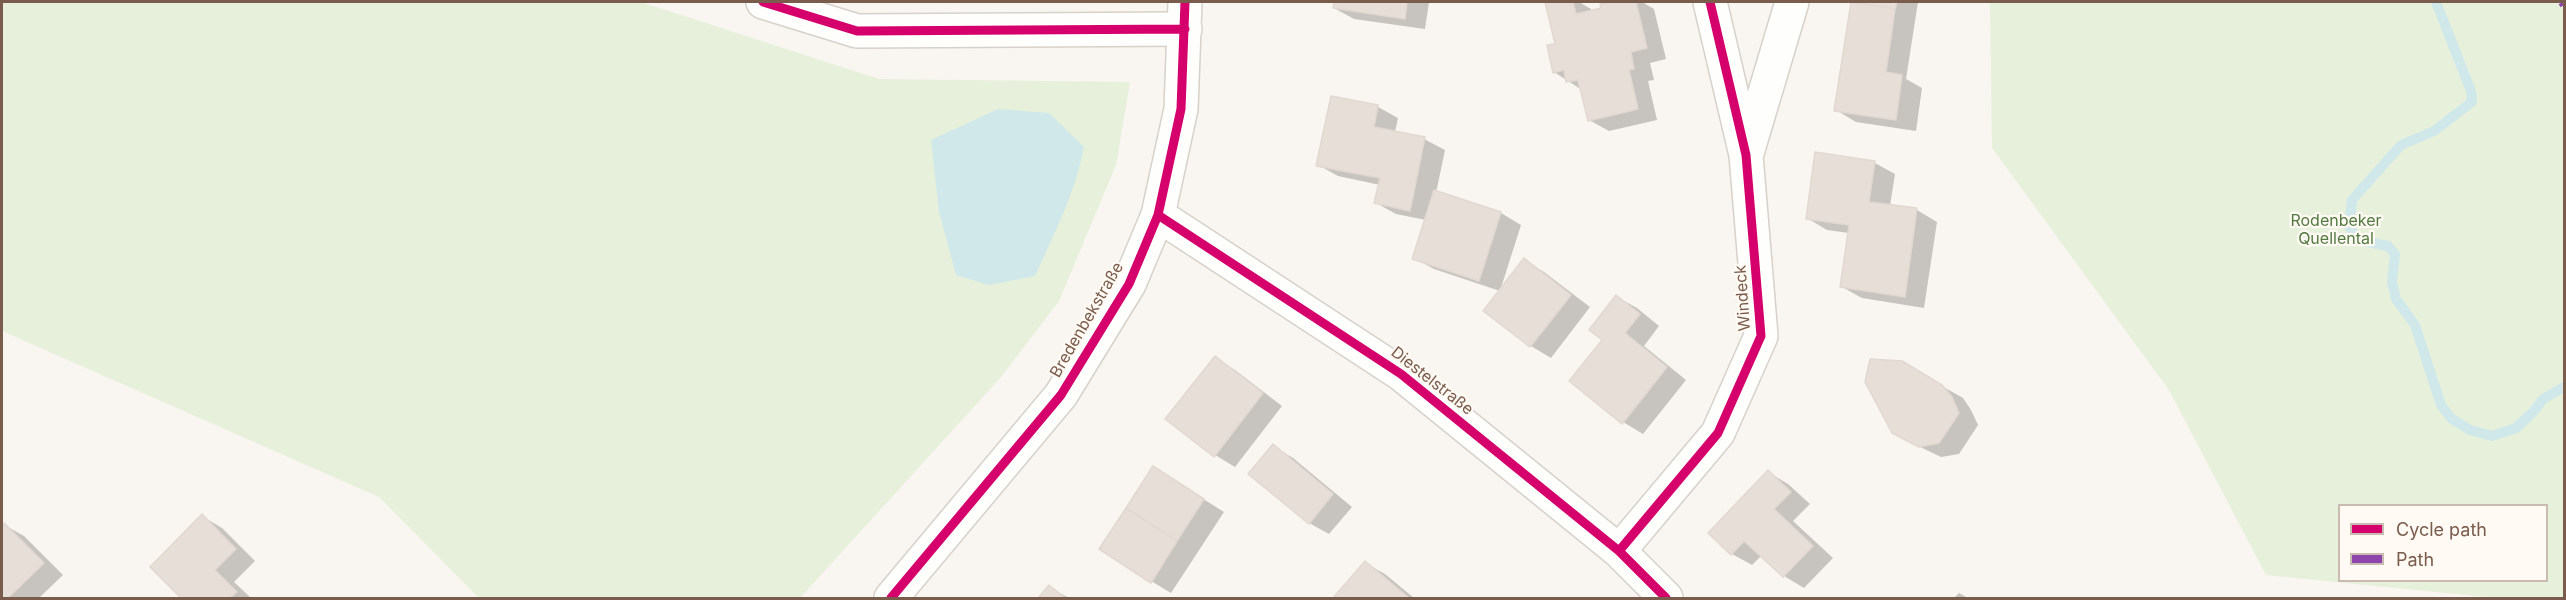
<!DOCTYPE html>
<meta charset="utf-8">
<style>
body{margin:0}
#map{position:relative;width:2566px;height:600px;overflow:hidden;background:#f9f5f0;font-family:Inter,sans-serif}
canvas{display:block}
.frame{position:absolute;inset:0;border:3px solid #7a5c4d;pointer-events:none}
.legend{position:absolute;left:2338px;top:504px;width:210px;height:78px;box-sizing:border-box;background:#fffaf3;border:2px solid #cabbb1;margin:0;padding:8px 10px;list-style:none;font-size:18px;color:#7a5c4d}
.legend li{display:flex;align-items:center;gap:12px;height:30px}
.legend b{width:30px;border:2px solid #cabbb1}
</style>
<div id="map">
<canvas width="2566" height="600"></canvas>
<div class="frame"></div>
<ul class="legend">
<li><b style="height:8px;background:#d6006c"></b>Cycle path</li>
<li><b style="height:8px;background:#8e44ad"></b>Path</li>
</ul>
</div>
<script>
const context = document.querySelector('canvas').getContext('2d');
context.lineJoin = 'round';
function fill(path, color) {
  context.fillStyle = color;
  context.fill(path, 'evenodd');
}
function stroke(path, color, width, dash) {
  context.strokeStyle = color;
  context.lineWidth = width;
  context.lineCap = dash ? 'butt' : 'round';
  context.setLineDash(dash || []);
  context.stroke(path);
}
function drawText(font, color, halo, rows, align = 'center') {
  context.font = font + ' Inter,sans-serif';
  context.lineWidth = 4.5;
  context.setLineDash([]);
  context.textBaseline = 'middle';
  context.strokeStyle = halo;
  context.fillStyle = color;
  for (const [text, x, y, turn = 0] of rows) {
    context.save();
    context.translate(x, y);
    context.rotate((+turn || 0) * Math.PI / 180);
    context.textAlign = isNaN(turn) ? turn : align;
    if (halo) context.strokeText(text, 0, 0);
    context.fillText(text, 0, 0);
    context.restore();
  }
}
fill(new Path2D(`
 M2,2H641L879,79L1130,82L1116,165L1059,301L1001,377L800,598H479L379,497L2,331Z
 M1990,2H2564V598H2496L2266,575L2169,390L1992,148ZM2340,506H2546V580H2340Z`), '#e7f0db');
fill(new Path2D(`
 M998,109L1049,113L1084,147C1075,193 1054,234 1035,276L989,285L956,275L939,212L931,140Z`), '#d0e8ea');
fill(new Path2D(`
 M1335,2H1429L1425,29L1354,19L1334,8Z
 M1553,2H1579L1591,9L1592,12L1603,9L1602,5L1616,2H1642L1654,9L1666,59L1650,63L1654,80L1648,81L1657,120L1609,131L1589,120L1582,90L1554,72L1557,45L1547,3Z
 M1853,2H1918L1906,79L1922,88L1916,131L1856,122L1836,110Z
 M1332,98L1378,107L1398,118L1395,132L1424,139L1445,150L1436,193L1501,213L1521,225L1500,291L1524,260L1544,272L1590,307L1551,358L1531,346L1500,291L1434,269L1414,258L1426,220L1396,214L1376,203L1380,185L1338,176L1318,165Z
 M1875,163L1895,174L1890,206L1917,210L1937,222L1924,308L1862,298L1842,287L1849,233L1827,230L1807,218Z
 M1617,297L1637,308L1659,326L1644,346L1686,380L1643,434L1623,422Z
 M1215,358L1235,370L1282,406L1235,467L1215,455Z
 M1901,363L1963,398L1971,410L1978,425L1959,454L1941,457L1914,444Z
 M1273,446L1293,458L1352,507L1329,534L1309,523Z
 M1768,472L1788,484L1810,504L1793,521L1833,558L1804,588L1784,576L1762,555L1752,565L1732,554Z
 M1173,480L1224,512L1171,593L1151,581Z
 M202,516L222,528L255,561L234,582L251,598H183L152,567Z
 M4,525L24,536L63,575L39,598H2V528Z
 M1365,563L1385,574L1414,598H1335Z
 M1049,587L1069,598H1040Z
 M1959,593L1968,598H1954Z`), '#0003');
stroke(new Path2D(`
 M2436,2L2471,91L2472,102L2434,131L2401,145L2352,200L2349,226L2354,234L2363,241L2388,246L2395,254L2392,282L2396,299L2415,325L2441,405L2452,419L2470,430L2492,436L2516,428L2534,411L2543,399L2564,387`), '#d0e8ea', 10);
const building = new Path2D(`
 M1334,2H1407L1405,19L1333,8Z
 M1545,2H1573L1576,14L1601,8L1600,4L1610,2H1636L1647,48L1631,52L1634,69L1629,70L1638,109L1588,121L1578,80L1566,82L1564,70L1553,73L1547,45L1555,44Z
 M1851,2L1895,9L1886,72L1902,75L1896,120L1834,111Z
 M1851,2H1897L1895,9Z
 M1331,96L1378,105L1374,127L1425,137L1410,211L1374,203L1380,178L1316,166Z
 M1815,152L1875,161L1869,202L1917,208L1905,297L1840,287L1849,225L1806,219Z
 M1434,190L1501,212L1479,281L1412,259Z
 M1524,258L1571,295L1530,347L1483,311Z
 M1616,295L1640,314L1625,333L1667,367L1622,424L1569,381L1602,340L1589,330Z
 M1215,356L1263,393L1214,457L1165,419Z
 M1870,359L1902,361L1942,385L1952,397L1959,413L1939,443L1919,447L1892,433L1865,382Z
 M1273,444L1333,494L1309,524L1248,474Z
 M1153,466L1204,499L1177,541L1126,508Z
 M1768,470L1791,492L1774,509L1813,546L1783,577L1744,541L1731,555L1708,533Z
 M1126,508L1177,541L1151,583L1099,549Z
 M202,514L236,549L215,570L237,592L230,598H181L150,567Z
 M4,523L44,563L8,598H2V526Z
 M1365,561L1409,598H1333Z
 M1049,585L1065,598H1038Z`);
fill(building, '#e6ded7');
stroke(building, '#e2d8d2', 1.5);
const minor = new Path2D(`
 M763,2L857,31L1185,29
 M1747,153L1792,2
 M1158,215L1401,374L1619,551L1666,598
 M1619,551L1718,433L1761,336L1746,155L1710,2`);
const tertiary = new Path2D(`
 M891,598L1061,395L1129,284L1158,215L1181,109L1185,2`);
stroke(minor, '#d7d1cb', 36);
stroke(tertiary, '#d7d1cb', 36);
stroke(minor, '#fefefd', 33);
stroke(tertiary, '#fefefd', 33);
stroke(new Path2D(`
 M2562,2L2564,5`), '#8e44ad', 8, [15, 8]);
stroke(new Path2D(`
 M763,2L857,31L1185,29
 M1158,215L1401,374L1619,551L1666,598
 M1619,551L1718,433L1761,336L1746,155L1710,2
 M891,598L1061,395L1129,284L1158,215L1181,109L1185,2`), '#d6006c', 9);
drawText('16px', '#537a41', '#fffaf3', [
 ["Rodenbeker",2336,221],
 ["Quellental",2336,239]
]);
drawText('16px', '#7a5c4d', '#fffaf3', [
 ["Windeck",1743,298,-94],
 ["Bredenbekstraße",1087,320,-60],
 ["Diestelstraße",1432,381,38]
]);
</script>
